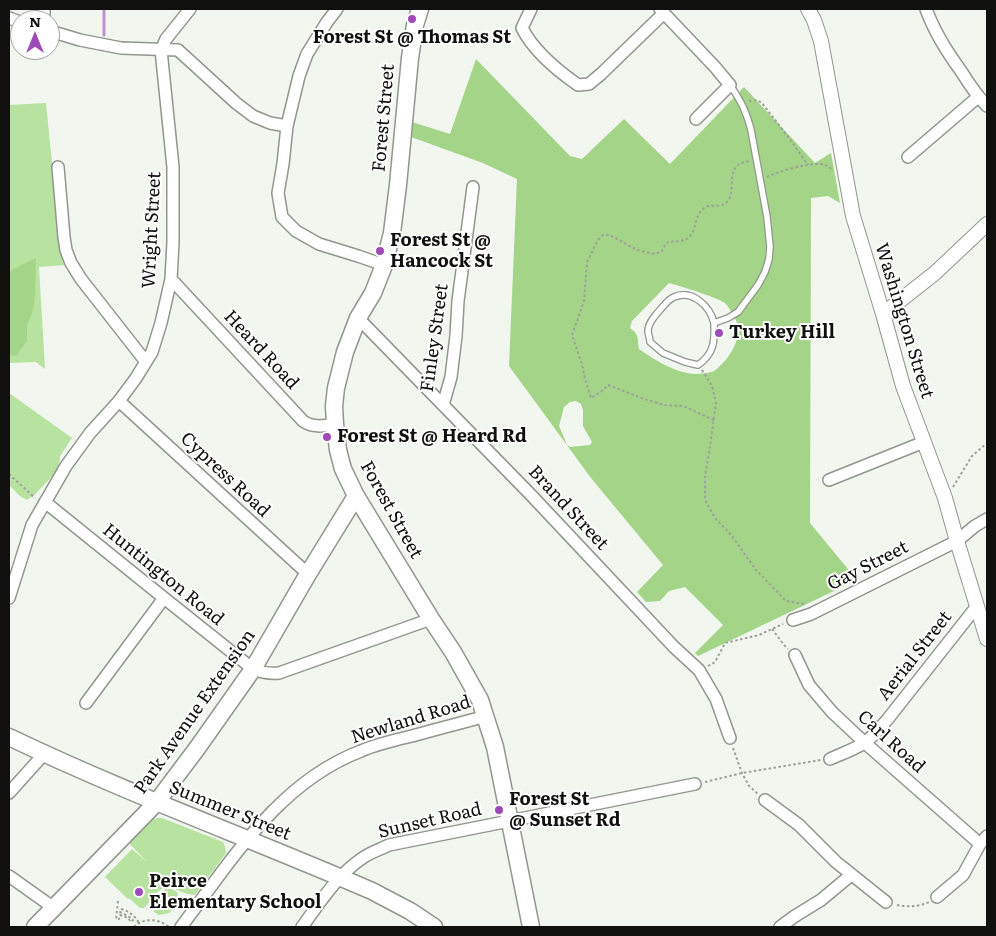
<!DOCTYPE html>
<style>
body{margin:0}
#map{position:relative;width:996px;height:936px;overflow:hidden;background:#f1f6ee;font-family:Literata,serif}
canvas{display:block}
.frame{position:absolute;inset:0;border:10px solid #10110f;pointer-events:none}
.north{position:absolute;left:10px;top:10px;width:50px;height:50px;box-sizing:border-box;background:#fff;border:1px solid #9fa09f;border-radius:50%;rotate:0deg;font-size:14px;font-weight:700;line-height:20px;text-align:center;color:#10110f}
.north::after{content:'';display:block;margin:auto;width:18px;height:22px;background:#9e4ab8;clip-path:polygon(50% 0,100% 100%,50% 72%,0 100%)}
</style>
<div id="map">
<canvas width="996" height="936"></canvas>
<div class="frame"></div>
<div class="north">N</div>
</div>
<script>
const context = document.querySelector('canvas').getContext('2d');
context.lineJoin = 'round';
function fill(path, color) {
  context.fillStyle = color;
  context.fill(path, 'evenodd');
}
function stroke(path, color, width, dash) {
  context.strokeStyle = color;
  context.lineWidth = width;
  context.lineCap = dash ? 'butt' : 'round';
  context.setLineDash(dash || []);
  context.stroke(path);
}
function drawText(font, color, halo, rows, align = 'center') {
  context.font = font + ' Literata,serif';
  context.lineWidth = 4;
  context.setLineDash([]);
  context.textBaseline = 'middle';
  context.strokeStyle = halo;
  context.fillStyle = color;
  for (const [text, x, y, turn = 0] of rows) {
    context.save();
    context.translate(x, y);
    context.rotate((+turn || 0) * Math.PI / 180);
    context.textAlign = isNaN(turn) ? turn : align;
    if (halo) context.strokeText(text, 0, 0);
    context.fillText(text, 0, 0);
    context.restore();
  }
}
fill(new Path2D(`
 M46,103L55,193L64,265L39,267L45,369L36,362L9,363V105Z
 M9,393L72,438L60,456C60,474 42,485 32,498L31,497L27,500L20,496L9,485Z
 M158,818H162L223,842L225,847L226,853L195,895C185,894 178,891 170,886C155,889 154,898 144,908H140L129,898L128,899L105,877L132,849L147,862L129,843L153,819Z
 M167,889H172L177,892C180,902 175,907 169,913L159,915L154,912C151,900 156,893 167,889Z`), '#b7e29f');
fill(new Path2D(`
 M476,59L570,156L582,159L624,119L670,164L744,87L815,163L831,153L840,203L828,196L811,198L810,523L857,580L698,656L695,653L723,625L685,587L669,591L660,601L646,602L637,592L663,565L591,478L509,366L517,179L483,163L411,137L412,122L450,134ZM669,283C680,286 720,298 726,304C729,307 737,321 738,325C741,341 727,362 714,371C710,373 700,374 695,374C675,373 655,360 639,349C637,339 640,335 630,328L632,321ZM576,401L581,404L583,410V426L592,442L590,445L570,447L567,445L559,426L564,407L570,402Z
 M36,258L35,297L33,310L27,325V341L16,356L9,355V272L23,264Z`), '#a4d488');
stroke(new Path2D(`
 M104,35V9`), '#c18dd3', 3);
const service = new Path2D(`
 M714,323C715,341 714,354 698,365L685,362L663,353L650,342C650,338 648,334 648,331C648,323 655,316 659,311C664,306 667,300 674,297C692,289 710,306 714,323L728,318L738,312L758,285L765,272L769,259L770,247L767,217L751,130C746,111 741,101 730,85`);
const minor = new Path2D(`
 M44,9V20
 M337,9L327,22L307,54L299,76L287,126L283,164L278,193L282,217L296,231L319,244L358,256L384,265
 M531,9L522,28C533,50 558,71 578,85L589,84L601,74L663,14
 M660,9L715,67L730,85L696,119
 M926,9C934,31 947,52 961,71C969,84 977,96 987,106
 M9,18L20,22
 M50,31L80,40L121,48L178,50L236,103L253,116L270,123L287,126
 M908,157L978,97
 M58,167L64,237L66,250L71,263L81,279L146,362
 M171,279L303,421C313,428 323,426 335,424
 M358,318L531,495L674,647L699,670L716,699L730,738
 M119,401L308,574
 M443,405L451,377L456,336L458,301L473,187
 M829,480L924,442
 M45,502L164,598L253,669C263,673 269,674 279,673L431,619
 M9,598L32,525L66,466L90,433L119,401L136,378L152,352L161,323L171,279L173,242V167L161,50L166,39L190,9
 M793,620L811,614L957,541L975,526L987,519
 M795,655L809,685L832,712L865,743L980,844
 M86,703L164,598
 M830,759C841,754 853,750 864,743C873,737 880,728 887,720L977,606
 M9,793L44,754
 M765,800L799,825L836,862L886,902
 M9,876L54,908
 M937,897L963,875L980,844L987,836
 M181,927C231,861 279,782 361,751C377,744 395,740 412,736C437,729 461,723 486,716
 M302,927C320,902 338,874 364,857C372,852 381,849 389,845L695,784
 M780,927L795,916L821,900L851,875`);
const tertiary = new Path2D(`
 M808,9L814,20L821,41L853,216L883,314L903,386L945,498L957,541L987,639
 M883,314L935,273L987,224`);
const secondary = new Path2D(`
 M420,9L415,25L410,58L398,185L392,233L384,265L373,293L358,318L345,352L336,388L334,406L335,424L338,450L343,469L356,496L431,619L453,652L480,700L495,747L531,927
 M9,737C128,794 252,839 372,891L410,911L434,927
 M35,927L156,803L198,747L253,669L308,574L356,496`);
stroke(service, '#91968e', 8);
stroke(minor, '#91968e', 14);
stroke(tertiary, '#91968e', 16);
stroke(secondary, '#91968e', 19);
stroke(new Path2D(`
 M749,101L757,100L762,103L789,138L808,165
 M767,177C777,172 807,163 819,164C825,164 829,166 833,171
 M702,370L712,386L716,403L709,453L705,476V500L715,518L732,536L756,570L786,601L804,604
 M714,420L683,406L664,405L644,399L608,385L602,391L591,398L585,379L582,364L572,335L584,301L587,262L598,240L603,235H610L637,250L655,254L662,251L666,243C673,240 682,243 688,238C697,231 694,217 702,210C709,202 720,209 727,202C736,192 727,174 738,165C740,163 745,162 749,161
 M9,474L35,498
 M953,487L972,456L987,443
 M772,629L784,645L788,649
 M708,666L715,662L725,643L759,635L783,624
 M733,748L742,773L749,786L758,794
 M705,782L742,773L821,760
 M118,901L116,919H119L120,915L128,918L131,922L133,920L128,916L120,912L121,909
 M897,905C908,907 918,907 929,902
 M121,909C129,911 135,916 139,923
 M134,927C144,917 159,919 169,927`), '#9da09a', 2, [2.5, 2.5]);
stroke(service, '#fff', 5.5);
stroke(minor, '#fff', 11);
stroke(tertiary, '#fff', 14);
stroke(secondary, '#fff', 16);
for (const [x, y, r, color] of [
 [412,19,5,"#9e4ab8"],
 [380,251,5,"#9e4ab8"],
 [719,333,5,"#9e4ab8"],
 [327,437,5,"#9e4ab8"],
 [499,810,5,"#9e4ab8"],
 [139,892,5,"#9e4ab8"]
]) {
  const dot = new Path2D();
  dot.arc(x, y, r, 0, 2 * Math.PI);
  context.fillStyle = color;
  context.fill(dot);
  stroke(dot, '#fff', 2);
}
drawText('bold 18px', '#10110f', '#fff', [
 ["Forest St @ Thomas St",412,38,"center"],
 ["Forest St @",390,241],
 ["Hancock St",390,262],
 ["Turkey Hill",729,333],
 ["Forest St @ Heard Rd",337,437],
 ["Forest St",509,800],
 ["@ Sunset Rd",509,821],
 ["Peirce",149,882],
 ["Elementary School",149,903]
], 'left');
drawText('18px', '#10110f', '#fff', [
 ["Forest Street",384,118,-85],
 ["Wright Street",152,230,-87],
 ["Washington Street",904,321,73],
 ["Finley Street",435,338,-82],
 ["Heard Road",261,350,47],
 ["Cypress Road",225,475,43],
 ["Brand Street",568,508,47],
 ["Forest Street",391,510,61],
 ["Gay Street",868,566,-27],
 ["Huntington Road",163,575,39],
 ["Aerial Street",915,656,-52],
 ["Park Avenue Extension",195,712,-55],
 ["Newland Road",411,720,-17],
 ["Carl Road",891,742,42],
 ["Summer Street",230,811,22],
 ["Sunset Road",430,821,-13]
]);
</script>
